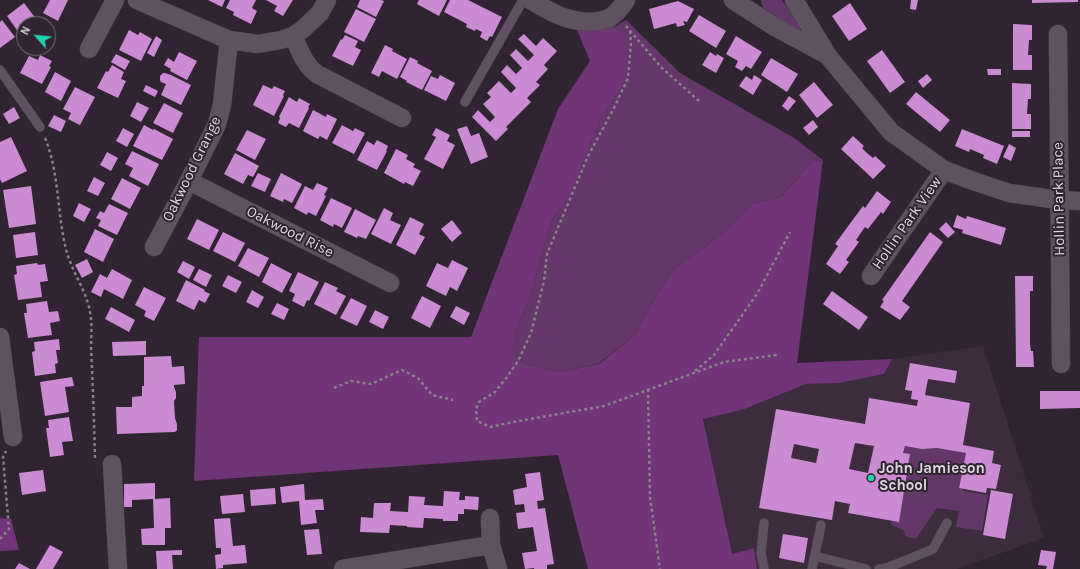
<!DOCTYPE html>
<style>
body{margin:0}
#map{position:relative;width:1080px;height:569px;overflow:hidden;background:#312432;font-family:Karla,sans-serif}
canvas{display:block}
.north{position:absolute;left:16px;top:16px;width:40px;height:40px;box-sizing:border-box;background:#312432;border:1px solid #776c78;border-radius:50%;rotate:297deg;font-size:11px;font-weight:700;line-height:16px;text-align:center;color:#dfd7e0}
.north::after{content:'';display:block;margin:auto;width:14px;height:18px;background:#20d5b0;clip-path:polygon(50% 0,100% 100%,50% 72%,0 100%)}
</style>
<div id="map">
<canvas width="1080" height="569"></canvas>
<div class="north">N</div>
</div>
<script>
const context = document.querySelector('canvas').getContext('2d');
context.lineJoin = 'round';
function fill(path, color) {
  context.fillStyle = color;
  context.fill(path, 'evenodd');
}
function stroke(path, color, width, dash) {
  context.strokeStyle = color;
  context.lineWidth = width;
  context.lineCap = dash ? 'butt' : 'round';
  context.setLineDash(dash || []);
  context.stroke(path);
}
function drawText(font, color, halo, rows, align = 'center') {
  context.font = font + ' Karla,sans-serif';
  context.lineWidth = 4;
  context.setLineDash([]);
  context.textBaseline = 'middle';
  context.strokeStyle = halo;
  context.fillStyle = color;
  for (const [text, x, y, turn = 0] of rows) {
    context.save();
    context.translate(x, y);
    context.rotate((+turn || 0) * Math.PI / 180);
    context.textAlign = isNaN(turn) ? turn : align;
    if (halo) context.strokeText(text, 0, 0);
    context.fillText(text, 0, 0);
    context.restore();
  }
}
fill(new Path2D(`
 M983,346L1044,538L956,569H757L754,548L732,555L703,419L742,410L806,384L839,383L884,374L892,359Z`), '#3d2c3e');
fill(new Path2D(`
 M761,0H782L801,28L800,31L768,14L763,8Z
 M626,20L680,73L794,138L823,160L812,162L781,197L752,204L726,230L701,250L677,266L659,291L634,336L598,364L559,372L524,363L510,355L517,328L532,292L541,256L552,220L571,194L586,153L602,116L625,82L624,45L618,30L612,26L618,25Z
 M905,446L922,449L937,448L966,453L959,488L963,489V491L988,495L982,531L956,527L959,511L937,508L916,539L905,536L904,530L891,525L892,521H899L910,455L903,453Z`), '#643769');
fill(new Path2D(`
 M612,26L623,34L625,39L624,45L626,48L625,82L602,116L586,153L571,194L552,220L541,256L532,292L517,328L511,355L524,363L559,372L599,364L634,336L659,291L677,266L701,250L726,230L752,204L781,197L812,162L823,160L797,363L892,359L884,374L839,383L806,384L742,410L703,419L732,554L754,548L757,569H588L558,455L194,481L199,337H471L558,109L590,61L577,30Z
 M0,518L11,519L19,550L0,551Z`), '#703576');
fill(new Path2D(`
 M50,0H68L58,21L43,13Z
 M208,0H225L222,7Z
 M230,0H256L252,8L257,11L251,24L233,15L234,12L226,8Z
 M266,0H293L283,16L274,11L277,6Z
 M360,0H381L384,1L376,17L357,7Z
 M419,0H447L439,16L417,4Z
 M450,0H468L502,17L492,37L490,36L487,41L480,37L482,32L476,29L475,31L466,27L467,24L444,12Z
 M911,0H918L916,10L910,9Z
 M1032,0H1078V2L1032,3Z
 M678,1L694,9L687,22L683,21L685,25L677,27L676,23L654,29L649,9Z
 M24,3L37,20L31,24H24V30L19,33L7,16Z
 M850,3L867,29L849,41L832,16Z
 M356,9L376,19L364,42L344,32Z
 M699,15L726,31L716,48L689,31Z
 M2,20L15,37L0,48V22Z
 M1013,24L1032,25V40H1029L1028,55H1032V70H1013Z
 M129,30L138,35L140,32L152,39L141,61L119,50Z
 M524,34L536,46L543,38L557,51L544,65L548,69L536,82L540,85L527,98L531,102L506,127L508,129L496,141L472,117L478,110L490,122L495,117L483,104L491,97L487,93L499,81L511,93L516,88L501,72L507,65L516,74L522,68L510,55L516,49L528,61L534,55L518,39Z
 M345,35L358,41L355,47L361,50L353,66L332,56L341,39L342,40Z
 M156,36L162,40L154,57L147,53Z
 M736,36L762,52L751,69L746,66L742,71L735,67L738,61L726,54Z
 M385,45L393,49L392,51L407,59L397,79L382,71L379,77L371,73Z
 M882,50L905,82L890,93L867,61Z
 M179,52L197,61L187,80L170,71L171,69L164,65L168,58L174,62Z
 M710,52L716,56L717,54L724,58L716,73L702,65Z
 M116,54L130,61L125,70L111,62Z
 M40,55L52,61L49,66L51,67L42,84L20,73L29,56L38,60Z
 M410,57L418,61L417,63L432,71L422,90L406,82L407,81L400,77Z
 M771,58L798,74L787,92L761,75Z
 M112,65L124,72L121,79L126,81L118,98L97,88L106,71L108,72Z
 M987,69H1001V75H988Z
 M55,72L71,81L61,101L45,92Z
 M163,73H165L171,75L191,85L181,105L161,95L166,84L161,82L160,80V76Z
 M927,74L932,80L923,88L918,81Z
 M440,75L455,83L446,101L424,90L431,76L438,79Z
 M754,75L762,80L753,95L739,86L746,76L752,80Z
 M814,82L833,105L817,118L799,95Z
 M1012,83L1031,84V99H1028L1027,114H1031V129H1012Z
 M146,85L158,91L155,97L143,91Z
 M263,85L272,89L274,86L285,91L283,95L284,96L274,116L253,105Z
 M75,87L95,97L80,125L68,119L71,113L63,109Z
 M916,92L950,120L940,132L906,104Z
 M789,96L796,101L788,111L782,106Z
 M289,97L297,102L299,98L310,104L308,107L309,108L299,128L289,123L286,127L278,123L280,118L279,117Z
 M137,102L149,108L141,122L130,116Z
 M164,103L183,113L173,133L153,123Z
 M14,107L20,118L9,124L3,114Z
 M313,110L326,117L327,114L337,119L327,140L320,136L318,139L303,131Z
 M54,115L66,121L61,132L48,126Z
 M813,120L818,127L809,135L803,128Z
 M144,125L153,130L154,129L173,139L162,160L133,146Z
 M342,125L353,131L355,128L365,133L354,154L332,143Z
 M467,126L471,136L479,133L488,157L471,164L457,129Z
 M123,128L134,134L127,147L116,141Z
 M436,128L450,135L447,141L455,145L443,169L424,159L436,137L432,135Z
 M962,129L1004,146L997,164L983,158L984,155L970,149L969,152L955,146Z
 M247,130L266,139L255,160L236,150Z
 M1012,131H1030V137H1012Z
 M853,136L864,146L862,148L867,153L873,158L875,156L886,166L873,179L841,149Z
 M11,137L27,171L2,183L0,179V142Z
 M377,140L388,146L386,151H387L377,170L357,160L367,141L374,145Z
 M1009,144L1016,148L1011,161L1003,157Z
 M396,149L408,155L406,159L415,164L413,167L421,171L413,186L405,182L404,184L384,173Z
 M132,151L159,164L148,186L129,176L133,168L125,164Z
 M107,152L118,158L111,171L100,165Z
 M235,153L259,166L253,177L248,175L243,184L224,174Z
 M258,173L271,179L265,192L251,186Z
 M281,173L302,184L292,203L284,199L283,202L270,196Z
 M94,177L105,183L98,196L87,191Z
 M122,178L141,188L130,209L111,199Z
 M317,183L328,188L324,195L326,196L316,216L308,212L307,215L294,208L305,186L313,190Z
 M31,186L36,224L9,228L3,190Z
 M877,191L891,202L883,214L881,212L868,229L865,227L856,240L859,242L846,260L849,262L840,274L826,264L838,246L835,244L863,206L865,208Z
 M331,198L352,208L342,228L334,224L333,227L320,220Z
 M79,203L91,209L84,222L73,216Z
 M109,204L128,213L117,235L98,226L101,220L96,218L100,211L104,213Z
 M384,208L393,213L390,220L401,225L391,244L371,234Z
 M355,209L376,220L366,239L358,236L357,238L344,232Z
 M957,215L966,219L967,216L1006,228L1001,245L962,233L963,230L953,227Z
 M410,217L424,224L419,234L425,237L415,255L396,245Z
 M197,219L219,230L209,250L187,239Z
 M452,220L462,233L452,242L441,229Z
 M946,222L955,232L948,238L939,229Z
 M95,229L114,239L103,262L84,252Z
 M35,232L38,255L16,258L13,235Z
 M223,232L245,243L235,262L213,251Z
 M930,232L943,242L902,301L910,307L900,320L880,307L884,301L882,300Z
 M248,248L269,258L259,277L238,266Z
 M87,259L93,272L82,278L75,265Z
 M452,260L468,268L457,291L450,287L446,296L426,286L437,263L448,268Z
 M183,261L195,267L189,279L177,272Z
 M37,263L38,265L45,264L48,281L40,282L42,297L18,300L14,275L17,274L16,266Z
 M271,263L292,274L282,293L262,282Z
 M112,269L132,280L123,299L104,289L101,297L91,292L100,274L107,278Z
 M199,269L212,275L206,287L193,280Z
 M298,272L319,282L309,301L307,300L304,307L292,301L295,294L289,291Z
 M228,275L242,282L236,293L222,286Z
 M1015,276H1033V291H1030V344L1031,351H1033L1034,367H1016Z
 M186,280L205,290L204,291L210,294L205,303L199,300L194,310L176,301Z
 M325,282L338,288L336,291L346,296L336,315L314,304Z
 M144,287L166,298L154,321L144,316L146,311L135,305Z
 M252,290L264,297L258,308L246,302Z
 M832,291L868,317L859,330L823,304Z
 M422,296L441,306L430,328L411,318Z
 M351,298L367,306L357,326L340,318Z
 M47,301L49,312L58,311L60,321L50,323L52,335L28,338L24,313H27L26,304Z
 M277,303L289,309L284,320L271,314Z
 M456,306L470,313L464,325L450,317Z
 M111,307L135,320L129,332L105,319Z
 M375,310L389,317L383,329L369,322Z
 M59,339L60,350H56L58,363L55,364L56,373L35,376L32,352L35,351L34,342Z
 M146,341V355L113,356L112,342Z
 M171,356L172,367L184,366L185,384L174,385V387L176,392V398L174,401L175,418L177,424V430L175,432L117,434L116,407H132V397L142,396V386H144V357Z
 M910,363L957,371L955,383L928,379L925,395L970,403L963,445L994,451L992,463L1001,465L996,489L987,488L986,493L959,488L966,453L937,448L922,449L905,446L903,453L910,454L899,522L848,513L850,504L835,501L832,520L759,508L776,409L865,424L869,398L917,406L918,400L911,399L912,391L905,390ZM855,443L874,446L868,473L849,469ZM794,444L819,449L816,463L791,458Z
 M72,377L74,386L65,387L69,412L45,416L40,382Z
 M1040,391H1080V408L1040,409Z
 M69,417L73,441L62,442L64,455L50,457L46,428H49L48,420Z
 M43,470L46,491L22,495L19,473Z
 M540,472L544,500L537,501L538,509L545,508L554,564L547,565V569H534V568L525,569L522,553L537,551L533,527L518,529L516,513L525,512L524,504L515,505L513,490L527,487L525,474Z
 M155,483V499L170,498L171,528H165V545H142L141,529L154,528L153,499L132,500V507H124V484Z
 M304,484L305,500L323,499L324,510H315L317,523L301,525L299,501L282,503L280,487Z
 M275,488L276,504L251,506L250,490Z
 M991,490L1013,494L1005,539L983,535Z
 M444,491L460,492L459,500H465V496L479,497L478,510L464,509V514H458V521H443V519L424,518L423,528L407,527V526L390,525L389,533L360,532L361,517L373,518L374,503H391L390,511L408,512L409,496L425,497L424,505L443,506Z
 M243,494L245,512L222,514L220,496Z
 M230,518L233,546L245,545L247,563L223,565V568L216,569L215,555L221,554V548H216L214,519Z
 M319,529L322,554L307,555L304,530Z
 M783,534L808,538L804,563L779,558Z
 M50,545L63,552L53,569H36Z
 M182,550V555H172L173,569H157L156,551Z
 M1041,550L1056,552L1053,569H1046L1047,566L1038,565Z
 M19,563L30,569H15Z`), '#cb8bd2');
const lane = new Path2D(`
 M0,70L40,127
 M465,102L523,0
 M764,523L761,553L764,569
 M815,556L866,569
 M812,569L821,525
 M879,569L887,568L933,549L947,523`);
const street = new Path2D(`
 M137,0L229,40L258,44L281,40L293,36L303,29L320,13L327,0
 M530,0C541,6 552,13 563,17C577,22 595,24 609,18C615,15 622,6 626,0
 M733,0L775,27L827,55
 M794,0L828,56L891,132L944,170L976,182L1009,193L1059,200L1080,201
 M1058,34L1061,364
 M293,36C300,50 304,65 317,74L402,118
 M89,49L115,0
 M189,181L390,283
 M154,247L189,181L217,124L222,105L229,40
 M871,276L944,170
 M0,337L13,437
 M112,464L118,569
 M490,518L491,545L498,569
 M343,569L491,545`);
stroke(lane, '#4c424d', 10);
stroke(street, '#4c424d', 19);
stroke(new Path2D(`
 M626,26L661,67L699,101
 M630,31L631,43L628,78L614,108L588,156L547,254L544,281L531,333L518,361L507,377L495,392L479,402L476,409L477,421L490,427L513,422L604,406L724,362L777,355
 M45,138C59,172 57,210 65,245C70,271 89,292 91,319C92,329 91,339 91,349C93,385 94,422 95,458
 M695,371L714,355L757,294L790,232
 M334,388L351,381L371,384L402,370L418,378L432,395L453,400
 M648,389L650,497L660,569
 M0,539L9,529L3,457L6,451`), '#8a808b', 2.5, [3, 3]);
stroke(lane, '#5f5161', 9);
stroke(street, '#5f5161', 18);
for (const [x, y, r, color] of [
 [871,478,4,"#20d5b0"]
]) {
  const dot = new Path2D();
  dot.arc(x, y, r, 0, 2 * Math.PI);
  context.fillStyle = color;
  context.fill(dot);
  stroke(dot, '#312432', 1.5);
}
drawText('15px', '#dfd7e0', '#312432', [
 ["Oakwood Grange",192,169,-64],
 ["Hollin Park Place",1059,199,-91],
 ["Hollin Park View",907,223,-55],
 ["Oakwood Rise",290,232,27]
]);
drawText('bold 15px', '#dfd7e0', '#312432', [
 ["John Jamieson",879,469],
 ["School",879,486]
], 'left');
</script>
